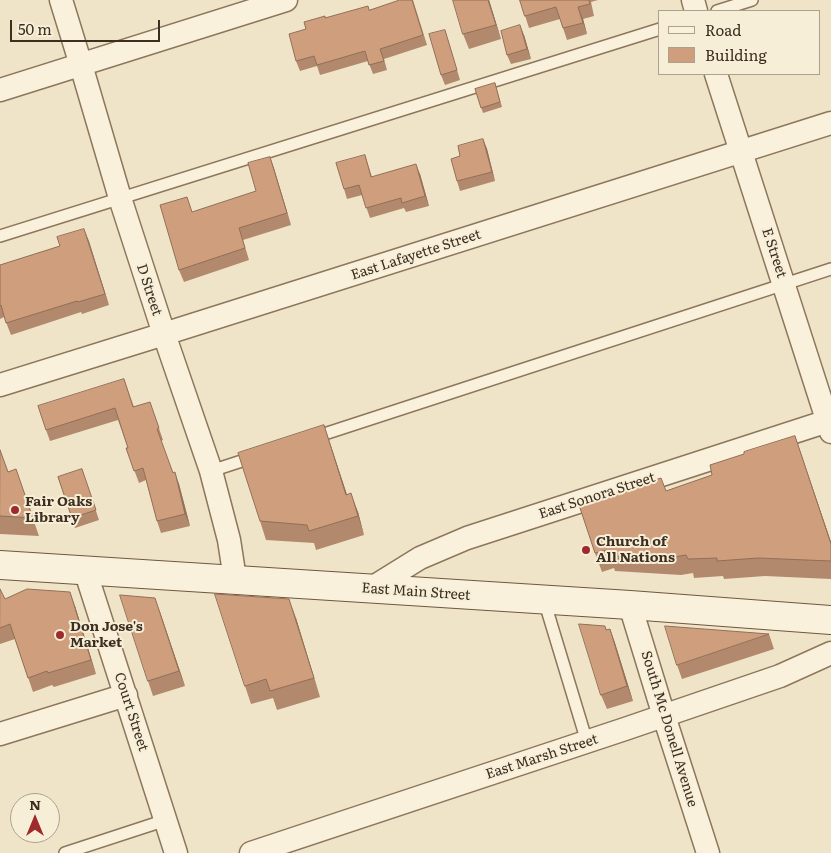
<!DOCTYPE html>
<style>
body{margin:0}
#map{position:relative;width:831px;height:853px;overflow:hidden;background:#f0e4c8;font-family:Literata,serif}
canvas{display:block}
.legend{position:absolute;left:658px;top:10px;width:162px;height:65px;box-sizing:border-box;background:#f7eed8;border:1px solid #ada18e;margin:0;padding:6px 9px;list-style:none;font-size:15px;color:#3d2e20}
.legend li{display:flex;align-items:center;gap:10px;height:25px}
.legend b{width:25px;border:1px solid #ada18e}
.north{position:absolute;left:10px;top:793px;width:50px;height:50px;box-sizing:border-box;background:#f7eed8;border:1px solid #ada18e;border-radius:50%;rotate:0deg;font-size:14px;font-weight:700;line-height:20px;text-align:center;color:#3d2e20}
.north::after{content:'';display:block;margin:auto;width:18px;height:22px;background:#9e2a2b;clip-path:polygon(50% 0,100% 100%,50% 72%,0 100%)}
.scale{position:absolute;left:10px;top:20px;width:150px;height:22px;box-sizing:border-box;border:2px solid #3d2e20;border-top:0;padding-left:6px;font-size:15px;line-height:18px;white-space:nowrap;color:#3d2e20;-webkit-text-stroke:4px #f7eed8;paint-order:stroke}
</style>
<div id="map">
<canvas width="831" height="853"></canvas>
<ul class="legend">
<li><b style="height:6px;background:#faf1dc"></b>Road</li>
<li><b style="height:14px;background:#cf9f7d"></b>Building</li>
</ul>
<div class="north">N</div>
<div class="scale">50 m</div>
</div>
<script>
const context = document.querySelector('canvas').getContext('2d');
context.lineJoin = 'round';
function stroke(path, color, width, dash) {
  context.strokeStyle = color;
  context.lineWidth = width;
  context.lineCap = dash ? 'butt' : 'round';
  context.setLineDash(dash || []);
  context.stroke(path);
}
function fill(path, color) {
  context.fillStyle = color;
  context.fill(path, 'evenodd');
}
function drawText(font, color, halo, rows, align = 'center') {
  context.font = font + ' Literata,serif';
  context.lineWidth = 4;
  context.setLineDash([]);
  context.textBaseline = 'middle';
  context.strokeStyle = halo;
  context.fillStyle = color;
  for (const [text, x, y, turn = 0] of rows) {
    context.save();
    context.translate(x, y);
    context.rotate((+turn || 0) * Math.PI / 180);
    context.textAlign = isNaN(turn) ? turn : align;
    if (halo) context.strokeText(text, 0, 0);
    context.fillText(text, 0, 0);
    context.restore();
  }
}
const lane = new Path2D(`
 M717,11L752,0
 M0,236L660,29
 M312,438L831,269
 M211,471L254,457
 M544,600L587,742
 M65,853L166,820`);
const street = new Path2D(`
 M61,0L81,65L120,198L164,334L211,471L229,540L235,579
 M693,0L696,11
 M716,74L831,432
 M0,90L286,0
 M0,385L164,334L831,123
 M85,570L176,853
 M370,589L420,558L467,538L831,420
 M630,605L664,716L708,853
 M0,734L126,695
 M251,853L625,729L780,676L831,653`);
const secondary = new Path2D(`
 M0,565L630,605L831,620`);
stroke(lane, '#8d765c', 14);
stroke(street, '#8d765c', 25);
stroke(secondary, '#6f573f', 30);
stroke(lane, '#faf1dc', 11);
stroke(street, '#faf1dc', 22);
stroke(secondary, '#faf1dc', 28);
fill(new Path2D(`
 M413,0L427,45L384,59L387,70L373,74L368,61L320,75L317,66L300,71L296,61L306,29L325,18L370,10Z
 M489,0L501,39L469,49L463,34Z
 M520,0H598L591,2L594,16L583,19L587,34L567,40L560,19L529,28Z
 M445,30L460,80L445,85L441,75Z
 M524,35L531,59L511,64L507,55Z
 M495,83L502,107L483,113L475,89Z
 M483,139L487,149L495,181L460,191L457,181Z
 M365,155L372,177L420,174L429,206L406,212L404,208L370,218L362,195L347,199L344,189Z
 M270,157L291,225L243,240L249,260L184,282L179,270L256,191Z
 M84,229L109,305L82,314L81,312L11,335L4,317L0,319V265L60,246Z
 M124,379L134,407L150,402L163,440L161,441L173,473L179,484L190,526L161,533L157,521L146,480L139,483L126,448H128L118,420L50,441L46,430Z
 M324,425L347,495L358,512L364,535L316,550L314,543L266,540L260,521Z
 M795,436L831,542V579L765,576L724,579L723,576L694,578L693,573L681,575L615,571L614,568L602,572L595,553L666,491L712,475L744,454Z
 M0,450L8,472L16,469L39,536L0,534Z
 M82,469L99,520L75,528L58,477Z
 M0,589L5,599L75,606L96,674L54,687L52,685L33,692L15,639L0,644Z
 M160,612L185,686L153,696L148,681Z
 M296,618L320,697L277,710L273,698L251,704L245,686Z
 M610,629L615,643L633,701L607,709L601,695L606,630Z
 M769,634L774,649L682,679L677,665Z`), '#b2896c');
fill(new Path2D(`
 M488,0H489L501,39L496,25Z
 M578,7L583,19L587,34L583,23Z
 M520,25L524,35L531,59L527,49Z
 M483,139L487,149L495,181L492,172Z
 M270,157L274,168L291,225L287,213Z
 M416,164L420,174L429,206L425,196Z
 M84,229L89,241L109,305L105,294Z
 M324,425L330,443L353,513L346,495Z
 M795,436L831,542V544Z
 M175,472L179,484L190,526L185,514Z
 M351,493L358,512L364,535L358,516Z
 M70,592L75,606L96,674L91,660Z
 M155,598L160,612L185,686L179,671Z
 M289,599L296,618L320,697L314,678Z
 M610,629L615,643L633,701L627,686Z`), '#916f58');
const building = new Path2D(`
 M400,0H412L423,35L380,49L384,61L369,65L365,51L317,65L314,56L296,61L289,34L306,29L304,22L325,16V18L368,6L369,10Z
 M453,0H488L496,25L463,34Z
 M520,0H589L590,4L578,7L583,23L563,28L556,7L525,16Z
 M520,25L527,49L507,55L501,31Z
 M445,30L457,70L441,75L429,34Z
 M495,83L500,102L481,108L475,89Z
 M483,139L492,172L457,181L451,159L460,156L458,146Z
 M365,155L371,177L416,164L425,196L402,203L401,198L366,208L359,185L344,189L336,163Z
 M270,157L287,213L239,228L245,248L179,270L160,205L187,197L192,212L256,191L248,163Z
 M84,229L105,294L78,302L77,301L6,323L1,305L0,306V265L60,246L57,237Z
 M124,379L133,407L150,402L159,428L157,429L173,473L175,472L185,514L157,521L143,468L134,471L126,448H128L115,408L46,430L38,406Z
 M324,425L346,495L351,493L358,516L309,531L307,525L260,521L238,453Z
 M795,436L831,544V561L758,558L717,561V558L688,559L686,555L674,557L608,553L607,550L595,553L579,505L661,478L666,491L712,475L710,465L744,454V452Z
 M0,450L8,472L16,469L33,518L0,516Z
 M82,469L96,510L72,518L58,477Z
 M0,589L5,599L27,589L70,592L91,660L48,673L47,671L28,678L10,624L0,628Z
 M215,594L289,599L314,678L270,691L266,679L245,686Z
 M120,595L155,598L179,671L148,681Z
 M579,624L605,626L606,630L610,629L627,686L601,695Z
 M665,626L769,634L677,665Z`);
fill(building, '#cf9f7d');
stroke(building, '#916f58', 1);
for (const [x, y, r, color] of [
 [15,510,5,"#9e2a2b"],
 [586,550,5,"#9e2a2b"],
 [60,635,5,"#9e2a2b"]
]) {
  const dot = new Path2D();
  dot.arc(x, y, r, 0, 2 * Math.PI);
  context.fillStyle = color;
  context.fill(dot);
  stroke(dot, '#f7eed8', 2);
}
drawText('14px', '#3d2e20', '#f7eed8', [
 ["E Street",774,253,72],
 ["East Lafayette Street",416,255,-18],
 ["D Street",149,290,72],
 ["East Sonora Street",597,496,-18],
 ["East Main Street",416,592,4],
 ["Court Street",131,712,72],
 ["South Mc Donell Avenue",669,729,73],
 ["East Marsh Street",542,757,-18]
]);
drawText('bold 14px', '#3d2e20', '#f7eed8', [
 ["Fair Oaks",25,502],
 ["Library",25,518],
 ["Church of",596,542],
 ["All Nations",596,558],
 ["Don Jose's",70,627],
 ["Market",70,643]
], 'left');
</script>
